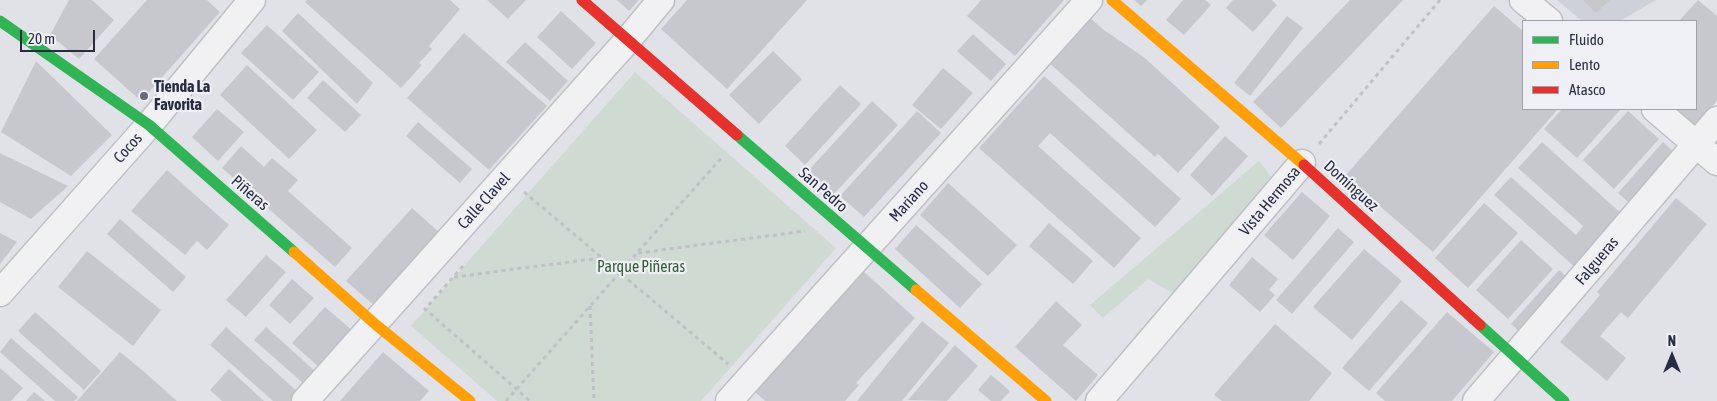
<!DOCTYPE html>
<meta charset="utf-8">
<style>
body{margin:0}
#map{position:relative;width:1717px;height:401px;overflow:hidden;background:#e1e2e7;font-family:"Asap Condensed",sans-serif}
canvas{display:block}
.legend{position:absolute;left:1522px;top:20px;width:175px;height:90px;box-sizing:border-box;background:#eff0f6;border:1px solid #9fa2ad;margin:0;padding:6px 9px;list-style:none;font-size:15px;color:#272c40}
.legend li{display:flex;align-items:center;gap:10px;height:25px}
.legend b{width:25px;border:1px solid #9fa2ad}
.north{position:absolute;left:1647px;top:331px;width:50px;height:50px;-webkit-text-stroke:4px #eff0f6;paint-order:stroke;rotate:0deg;font-size:14px;font-weight:700;line-height:20px;text-align:center;color:#272c40}
.north::after{content:'';display:block;margin:auto;width:18px;height:22px;background:#272c40;clip-path:polygon(50% 0,100% 100%,50% 72%,0 100%)}
.scale{position:absolute;left:20px;top:30px;width:75px;height:22px;box-sizing:border-box;border:2px solid #272c40;border-top:0;padding-left:6px;font-size:15px;line-height:18px;white-space:nowrap;color:#272c40;-webkit-text-stroke:4px #eff0f6;paint-order:stroke}
</style>
<div id="map">
<canvas width="1717" height="401"></canvas>
<ul class="legend">
<li><b style="height:6px;background:#30b455"></b>Fluido</li>
<li><b style="height:6px;background:#ff9f0a"></b>Lento</li>
<li><b style="height:6px;background:#e5322d"></b>Atasco</li>
</ul>
<div class="north">N</div>
<div class="scale">20 m</div>
</div>
<script>
const context = document.querySelector('canvas').getContext('2d');
context.lineJoin = 'round';
function fill(path, color) {
  context.fillStyle = color;
  context.fill(path, 'evenodd');
}
function stroke(path, color, width, dash) {
  context.strokeStyle = color;
  context.lineWidth = width;
  context.lineCap = dash ? 'butt' : 'round';
  context.setLineDash(dash || []);
  context.stroke(path);
}
function drawText(font, color, halo, rows, align = 'center') {
  context.font = font + ' "Asap Condensed",sans-serif';
  context.lineWidth = 4.5;
  context.setLineDash([]);
  context.textBaseline = 'middle';
  context.strokeStyle = halo;
  context.fillStyle = color;
  for (const [text, x, y, turn = 0] of rows) {
    context.save();
    context.translate(x, y);
    context.rotate((+turn || 0) * Math.PI / 180);
    context.textAlign = isNaN(turn) ? turn : align;
    if (halo) context.strokeText(text, 0, 0);
    context.fillText(text, 0, 0);
    context.restore();
  }
}
fill(new Path2D(`
 M1557,0H1656L1620,21H1582Z`), '#cfd1da');
fill(new Path2D(`
 M635,72L836,248L701,401H497L411,326Z
 M1259,161L1273,179L1174,294L1148,279L1103,318L1090,305Z`), '#cfdad2');
fill(new Path2D(`
 M69,0H92L114,20L79,59L50,35Z
 M147,0H207L220,12L141,101L94,59Z
 M307,0H450L460,9L429,46L432,49L419,63L422,65L401,88L305,2Z
 M487,0H526L508,19Z
 M617,0H639L629,11Z
 M687,0H807L727,89L661,29Z
 M981,0H1064L1015,56L967,16Z
 M1134,0H1147L1141,6Z
 M1183,0H1205L1211,5L1184,35L1166,20Z
 M1233,0H1272L1277,5L1253,32L1226,8Z
 M1350,0H1403L1281,128L1253,102Z
 M1583,0H1610L1596,13Z
 M1698,0L1717,16V101L1693,128L1670,109H1696V21H1679Z
 M1494,6L1523,31V109H1558L1433,252L1345,176Z
 M561,11L596,43L572,69L537,37Z
 M298,13L373,83L357,104L282,31Z
 M1088,16L1104,30L1145,58L1220,127L1178,173L1158,154L1155,157L1047,61Z
 M1287,16L1303,28L1250,96L1234,83Z
 M267,25L319,72L293,100L241,53Z
 M464,33L547,106L489,170L407,98Z
 M973,34L1006,64L991,81L957,51Z
 M525,42L568,81L550,101L506,62Z
 M773,51L802,79L759,124L729,95Z
 M36,61L112,135L71,176L1,132Z
 M247,65L317,130L289,159L220,95Z
 M943,68L973,93L941,129L912,105Z
 M1044,76L1181,199L1155,227L1050,133L1038,146L1141,238L1114,268L979,148Z
 M323,80L361,115L345,132L307,98Z
 M840,85L861,104L805,165L785,146Z
 M872,101L898,125L834,194L808,171Z
 M217,109L244,132L218,161L192,137Z
 M1562,109H1621L1577,158L1544,129Z
 M917,111L941,133L864,217L840,196Z
 M1628,111L1659,139L1614,189L1583,160Z
 M418,122L472,169L460,183L406,136Z
 M1225,136L1248,156L1212,196L1190,175Z
 M1542,142L1625,217L1577,269L1494,195L1511,177L1576,235L1583,226L1518,168Z
 M1663,142L1679,157L1634,207L1618,193Z
 M241,146L264,167L272,158L298,180L288,191L352,248L335,267L222,168Z
 M0,153L68,186L31,219L0,202Z
 M167,170L229,225L207,250L197,241L185,255L131,211Z
 M948,183L1017,245L988,276L920,215Z
 M1302,192L1330,216L1293,260L1264,235Z
 M1676,198L1707,224L1628,318L1621,312L1600,336L1626,358L1607,381L1560,342L1600,295L1597,292Z
 M1484,203L1518,233L1468,288L1435,258Z
 M412,208L441,234L376,307L346,281Z
 M120,219L186,277L173,292L107,234Z
 M1049,223L1093,261L1073,284L1029,246Z
 M916,225L982,284L960,308L895,249Z
 M1338,228L1354,242L1292,314L1276,300Z
 M0,233L17,242L0,264Z
 M1521,240L1553,269L1508,319L1476,290Z
 M1364,249L1402,281L1352,340L1313,307Z
 M87,251L161,310L133,346L58,287Z
 M266,255L286,272L246,317L226,300Z
 M1252,257L1278,279L1269,290L1275,295L1260,312L1229,285Z
 M862,270L915,318L856,383L859,385L845,401H765L753,390Z
 M1559,270L1574,283L1526,337L1511,324Z
 M292,279L314,298L290,324L269,305Z
 M1401,300L1428,323L1369,391L1342,368Z
 M1056,301L1082,325L1063,345L1098,375L1076,401L1015,347Z
 M325,307L353,331L320,368L292,343Z
 M35,312L101,371L84,390L18,331Z
 M1447,312L1494,352L1452,401H1385L1376,393Z
 M922,321L949,343L902,401H857Z
 M1275,324L1332,373L1309,401H1222L1214,395Z
 M226,327L300,394L294,401H273L210,345Z
 M266,327L315,371L304,384L254,340Z
 M11,338L78,397L74,401H55L0,352Z
 M955,345L978,366L947,401L908,400Z
 M120,352L142,370L177,401H77Z
 M383,352L429,391L420,401H340Z
 M0,368L23,388L11,401H0Z
 M229,369L264,401H222L210,390Z
 M991,375L1010,391L1001,401H991L978,390Z
 M34,392L45,401H26Z`), '#c7c8ce');
const street = new Path2D(`
 M1523,0L1549,21
 M1655,109L1717,162
 M0,293L149,125L252,0
 M305,401L627,41L661,0
 M729,401L1089,0
 M1099,401L1302,163
 M1476,401L1717,120`);
stroke(street, '#bfc0c5', 29);
stroke(new Path2D(`
 M1319,144L1440,0
 M524,192L728,364
 M638,253L805,231
 M463,266L425,309L530,401
 M454,277L601,258
 M590,306L594,401
 M506,401L723,156`), '#c0c1c7', 3, [4, 4]);
stroke(street, '#f1f1f3', 26);
stroke(new Path2D(`
 M0,21L149,125L294,252
 M737,135L916,290
 M1480,325L1564,401`), '#30b455', 11);
stroke(new Path2D(`
 M1112,0L1304,165
 M294,252L375,324L470,401
 M916,290L1046,401`), '#ff9f0a', 11);
stroke(new Path2D(`
 M582,0L737,135
 M1304,165L1480,325`), '#e5322d', 11);
for (const [x, y, r, color] of [
 [144,96,5,"#686c7a"]
]) {
  const dot = new Path2D();
  dot.arc(x, y, r, 0, 2 * Math.PI);
  context.fillStyle = color;
  context.fill(dot);
  stroke(dot, '#eff0f6', 2);
}
drawText('bold 16px', '#272c40', '#eff0f6', [
 ["Tienda La",154,87],
 ["Favorita",154,105]
], 'left');
drawText('16px', '#272c40', '#eff0f6', [
 ["Cocos",128,148,-48],
 ["Domínguez",1351,186,42],
 ["San Pedro",823,190,41],
 ["Piñeras",250,193,41],
 ["Calle Clavel",484,201,-48],
 ["Mariano",909,201,-48],
 ["Vista Hermosa",1270,201,-50],
 ["Falgueras",1597,261,-50]
]);
drawText('16px', '#355c34', '#eff0f6', [
 ["Parque Piñeras",641,267]
]);
</script>
